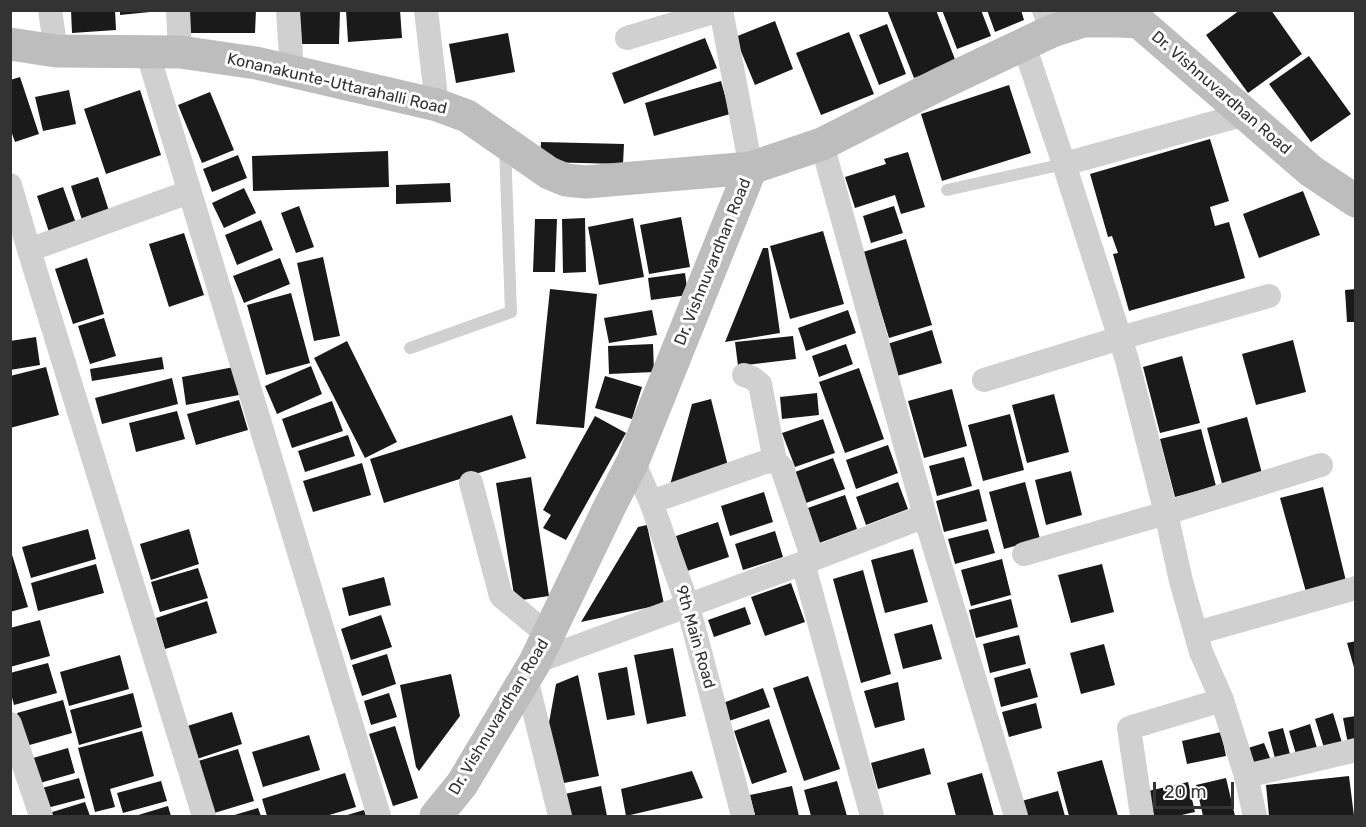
<!DOCTYPE html>
<style>
body{margin:0}
#map{position:relative;width:1366px;height:827px;overflow:hidden;background:#fff;font-family:Rubik,sans-serif}
canvas{display:block}
.frame{position:absolute;inset:0;border:12px solid #333;pointer-events:none}
.scale{position:absolute;left:1153px;top:782px;width:81px;height:27px;box-sizing:border-box;border:3px solid #333;border-top:0;padding-left:8px;font-size:18px;line-height:21px;white-space:nowrap;color:#333;-webkit-text-stroke:4px #fff;paint-order:stroke}
</style>
<div id="map">
<canvas width="1366" height="827"></canvas>
<div class="frame"></div>
<div class="scale">20 m</div>
</div>
<script>
const context = document.querySelector('canvas').getContext('2d');
context.lineJoin = 'round';
function fill(path, color) {
  context.fillStyle = color;
  context.fill(path, 'evenodd');
}
function stroke(path, color, width, dash) {
  context.strokeStyle = color;
  context.lineWidth = width;
  context.lineCap = dash ? 'butt' : 'round';
  context.setLineDash(dash || []);
  context.stroke(path);
}
function drawText(font, color, halo, rows, align = 'center') {
  context.font = font + ' Rubik,sans-serif';
  context.lineWidth = 6;
  context.setLineDash([]);
  context.textBaseline = 'middle';
  context.strokeStyle = halo;
  context.fillStyle = color;
  for (const [text, x, y, turn = 0] of rows) {
    context.save();
    context.translate(x, y);
    context.rotate((+turn || 0) * Math.PI / 180);
    context.textAlign = isNaN(turn) ? turn : align;
    if (halo) context.strokeText(text, 0, 0);
    context.fillText(text, 0, 0);
    context.restore();
  }
}
fill(new Path2D(`
 M71,10H115L116,30L72,33Z
 M120,10H150V12L120,15Z
 M189,10H256L255,33H189Z
 M293,10H340L339,44H292Z
 M346,10H400L402,38L348,42Z
 M887,10H936L956,62L914,78Z
 M942,10H981L991,36L957,49Z
 M987,10H1021L1024,20L995,32Z
 M1240,10H1271L1302,54L1248,93L1206,35Z
 M775,21L793,69L755,85L735,37Z
 M887,24L906,74L879,85L859,35Z
 M849,32L874,94L821,115L796,53Z
 M508,33L515,72L456,83L449,44Z
 M705,38L717,68L624,104L612,73Z
 M1309,56L1351,114L1311,142L1269,84Z
 M20,77L39,134L15,142L10,128V80Z
 M721,81L730,114L654,136L645,103Z
 M1009,85L1031,153L942,181L921,114Z
 M69,90L76,124L43,131L35,97Z
 M140,90L161,155L106,174L84,109Z
 M210,92L234,150L202,163L178,105Z
 M1210,139L1229,201L1210,207L1215,226L1229,222L1245,278L1129,311L1113,254L1118,253L1112,236L1108,237L1090,174Z
 M541,142L624,144L623,164L540,162Z
 M388,151L389,187L253,191L252,156Z
 M908,152L925,207L901,214L895,195L855,208L845,177L886,164L884,159Z
 M238,155L247,178L212,192L203,169Z
 M98,177L110,214L83,223L71,186Z
 M450,183L451,202L396,204V185Z
 M63,187L78,229L51,238L37,196Z
 M244,188L256,213L224,228L212,203Z
 M1303,191L1320,235L1259,258L1243,214Z
 M299,206L314,247L296,253L281,213Z
 M894,206L903,233L871,243L863,216Z
 M681,217L690,267L649,274L640,225Z
 M585,218L586,272L563,273L562,219Z
 M633,218L644,277L599,285L588,227Z
 M535,219H557L555,272H533Z
 M261,220L273,250L237,265L225,235Z
 M823,231L844,304L790,319L770,246Z
 M184,233L204,295L169,307L149,244Z
 M906,239L932,325L889,338L863,252Z
 M763,248H768L780,333L725,342Z
 M323,257L340,336L314,341L297,263Z
 M87,258L104,314L73,324L55,269Z
 M280,258L290,284L244,303L233,276Z
 M685,273L688,295L651,300L648,278Z
 M550,289L597,294L584,428L536,424Z
 M1356,289V322H1347L1345,290Z
 M291,293L310,363L266,375L247,305Z
 M652,310L657,335L609,343L604,318Z
 M848,310L856,333L806,351L798,328Z
 M104,318L116,356L90,364L78,326Z
 M932,330L942,363L897,376L887,344Z
 M793,336L796,359L738,366L735,342Z
 M36,337L40,365L10,370V341Z
 M1293,340L1306,392L1256,405L1242,354Z
 M347,341L397,442L365,458L314,358Z
 M653,344L654,372L609,374L608,346Z
 M846,344L853,364L819,377L812,356Z
 M1182,356L1200,423L1160,433L1143,367Z
 M162,357L164,369L92,381L90,369Z
 M311,366L322,394L277,414L265,386Z
 M46,367L59,415L10,428V376Z
 M234,367L239,395L186,405L182,377Z
 M859,368L884,439L845,453L819,382Z
 M605,376L642,387L632,419L595,408Z
 M172,378L178,404L102,424L95,398Z
 M952,389L967,446L924,458L908,401Z
 M817,393L819,415L782,419L780,397Z
 M1054,394L1069,452L1027,463L1012,405Z
 M711,399L729,470L670,485L692,404Z
 M239,400L248,430L196,445L187,414Z
 M332,401L343,431L292,448L282,419Z
 M177,411L185,439L136,452L129,423Z
 M1010,414L1024,470L983,481L968,425Z
 M512,415L526,458L384,503L370,459Z
 M595,416L626,433L566,540L543,528L551,515L543,510Z
 M1247,417L1264,481L1224,491L1207,428Z
 M823,419L835,453L795,467L782,433Z
 M1201,429L1216,486L1175,497L1160,439Z
 M348,435L355,456L305,472L298,451Z
 M888,445L898,473L856,489L846,460Z
 M964,457L972,486L937,496L929,466Z
 M833,458L845,489L806,503L795,472Z
 M362,463L371,495L313,512L303,481Z
 M1071,471L1082,515L1046,525L1035,480Z
 M531,477L549,596L515,601L496,483Z
 M898,482L908,509L866,525L856,497Z
 M1025,482L1040,539L1004,549L989,492Z
 M1323,487L1346,581L1306,592L1280,498Z
 M979,489L987,521L944,532L936,501Z
 M764,492L773,522L730,536L721,506Z
 M845,495L857,529L814,545L802,510Z
 M718,522L729,557L687,571L676,536Z
 M647,525L664,604L581,622L638,527Z
 M88,529L96,559L31,578L22,547Z
 M189,529L199,564L151,580L140,544Z
 M988,529L995,553L955,564L948,539Z
 M775,531L783,557L743,570L735,544Z
 M10,548L28,607L10,612Z
 M913,549L928,602L885,613L871,560Z
 M1002,559L1011,595L971,606L961,570Z
 M96,564L104,593L38,611L31,583Z
 M1102,564L1114,612L1071,623L1058,575Z
 M198,568L208,598L160,612L151,582Z
 M863,570L891,674L861,683L833,579Z
 M384,577L391,605L349,616L342,588Z
 M791,583L805,622L765,636L751,597Z
 M1011,599L1018,627L976,638L969,610Z
 M207,601L217,633L165,649L156,618Z
 M745,607L751,624L714,637L708,620Z
 M381,615L392,647L351,660L341,629Z
 M40,620L50,656L10,667V628Z
 M932,624L942,659L903,669L894,634Z
 M1019,635L1026,664L990,673L983,644Z
 M1356,641V671H1355L1347,643Z
 M1104,644L1115,685L1081,694L1070,653Z
 M673,648L686,716L647,724L634,655Z
 M387,654L396,684L362,696L352,665Z
 M120,655L129,689L69,706L60,672Z
 M48,663L57,693L14,705L10,690V673Z
 M627,667L635,715L607,720L598,673Z
 M1030,668L1038,697L1001,707L994,678Z
 M451,674L460,716L419,771L416,767L400,685Z
 M578,675L599,776L559,784L548,728L556,684Z
 M808,676L840,769L804,781L773,688Z
 M898,682L905,720L875,728L864,691Z
 M763,688L770,707L729,721L723,703Z
 M133,693L142,727L79,745L70,710Z
 M389,693L397,717L371,725L364,701Z
 M63,700L72,733L26,746L17,713Z
 M1036,703L1042,728L1009,737L1002,712Z
 M232,712L242,744L194,760L184,727Z
 M1333,713L1343,746L1325,751L1315,719Z
 M1356,716V743L1348,744L1343,718Z
 M769,719L787,772L752,784L734,731Z
 M1310,724L1317,748L1296,754L1289,731Z
 M395,726L418,798L393,806L369,734Z
 M1283,728L1291,758L1276,762L1268,732Z
 M142,731L154,776L110,789L115,807L95,812L78,748Z
 M1221,732L1226,756L1187,764L1182,741Z
 M309,735L320,770L263,787L252,752Z
 M1264,743L1272,763L1253,770L1245,749Z
 M68,748L75,773L33,785L26,760Z
 M924,748L931,774L878,789L871,763Z
 M238,749L254,801L211,814L195,762Z
 M1102,760L1118,816H1069L1057,772Z
 M692,771L703,798L626,816L621,789Z
 M345,773L356,807L326,816H267L262,799Z
 M982,773L994,816H956L947,783Z
 M1349,776L1354,816H1269L1266,785Z
 M79,778L85,798L47,808L42,788Z
 M1226,778L1235,816H1203L1196,785Z
 M161,781L167,801L123,813L117,793Z
 M837,781L847,816H811L804,790Z
 M1188,782L1195,812L1177,816H1154L1148,791Z
 M601,786L607,816H569L565,794Z
 M792,786L799,816H755L750,795Z
 M1058,791L1065,816H1022L1018,802Z
 M85,802L90,816H50L49,813Z
 M168,806L171,816H135Z
 M258,808L261,816H231Z
 M364,810L366,816H344Z`), '#1a1a1a');
stroke(new Path2D(`
 M947,190L1064,164
 M410,348L511,312L505,147`), '#d0d0d0', 12);
stroke(new Path2D(`
 M50,10L56,51
 M178,10L180,52
 M288,10L292,71
 M426,10L437,105
 M721,10L751,168
 M1044,10L1052,31
 M627,38L720,10
 M1024,45L1064,164L1127,360L1166,513L1181,581L1201,652L1222,700L1246,776L1255,816
 M147,51L379,816
 M822,144L925,516L1016,816
 M1064,164L1246,114
 M10,185L29,250L204,816
 M29,250L189,192
 M744,375L752,378L760,384L775,461
 M984,380L1120,338L1269,296
 M633,461L651,502L688,606L743,816
 M471,483L501,596L548,635
 M651,502L765,462L775,461L782,468L813,559
 M1024,554L1166,513L1321,465
 M803,563L872,816
 M1196,633L1356,588
 M535,662L803,563L925,516
 M526,678L560,816
 M10,724L41,816
 M1246,776L1356,750
 M1142,816L1129,728L1222,700`), '#d0d0d0', 24);
stroke(new Path2D(`
 M10,44L56,51L180,52L256,63L437,105L467,116L549,173L566,180L586,182L751,168L822,144L940,84L1052,31L1083,21H1118L1139,22L1311,171L1356,201
 M436,816L462,784L535,662L609,508L633,461L751,168`), '#bdbdbd', 33);
drawText('16px', '#333', '#fff', [
 ["Konanakunte-Uttarahalli Road",337,84,13],
 ["Dr. Vishnuvardhan Road",1221,93,41],
 ["Dr. Vishnuvardhan Road",713,262,-68],
 ["9th Main Road",695,637,74],
 ["Dr. Vishnuvardhan Road",499,717,-59]
]);
</script>
